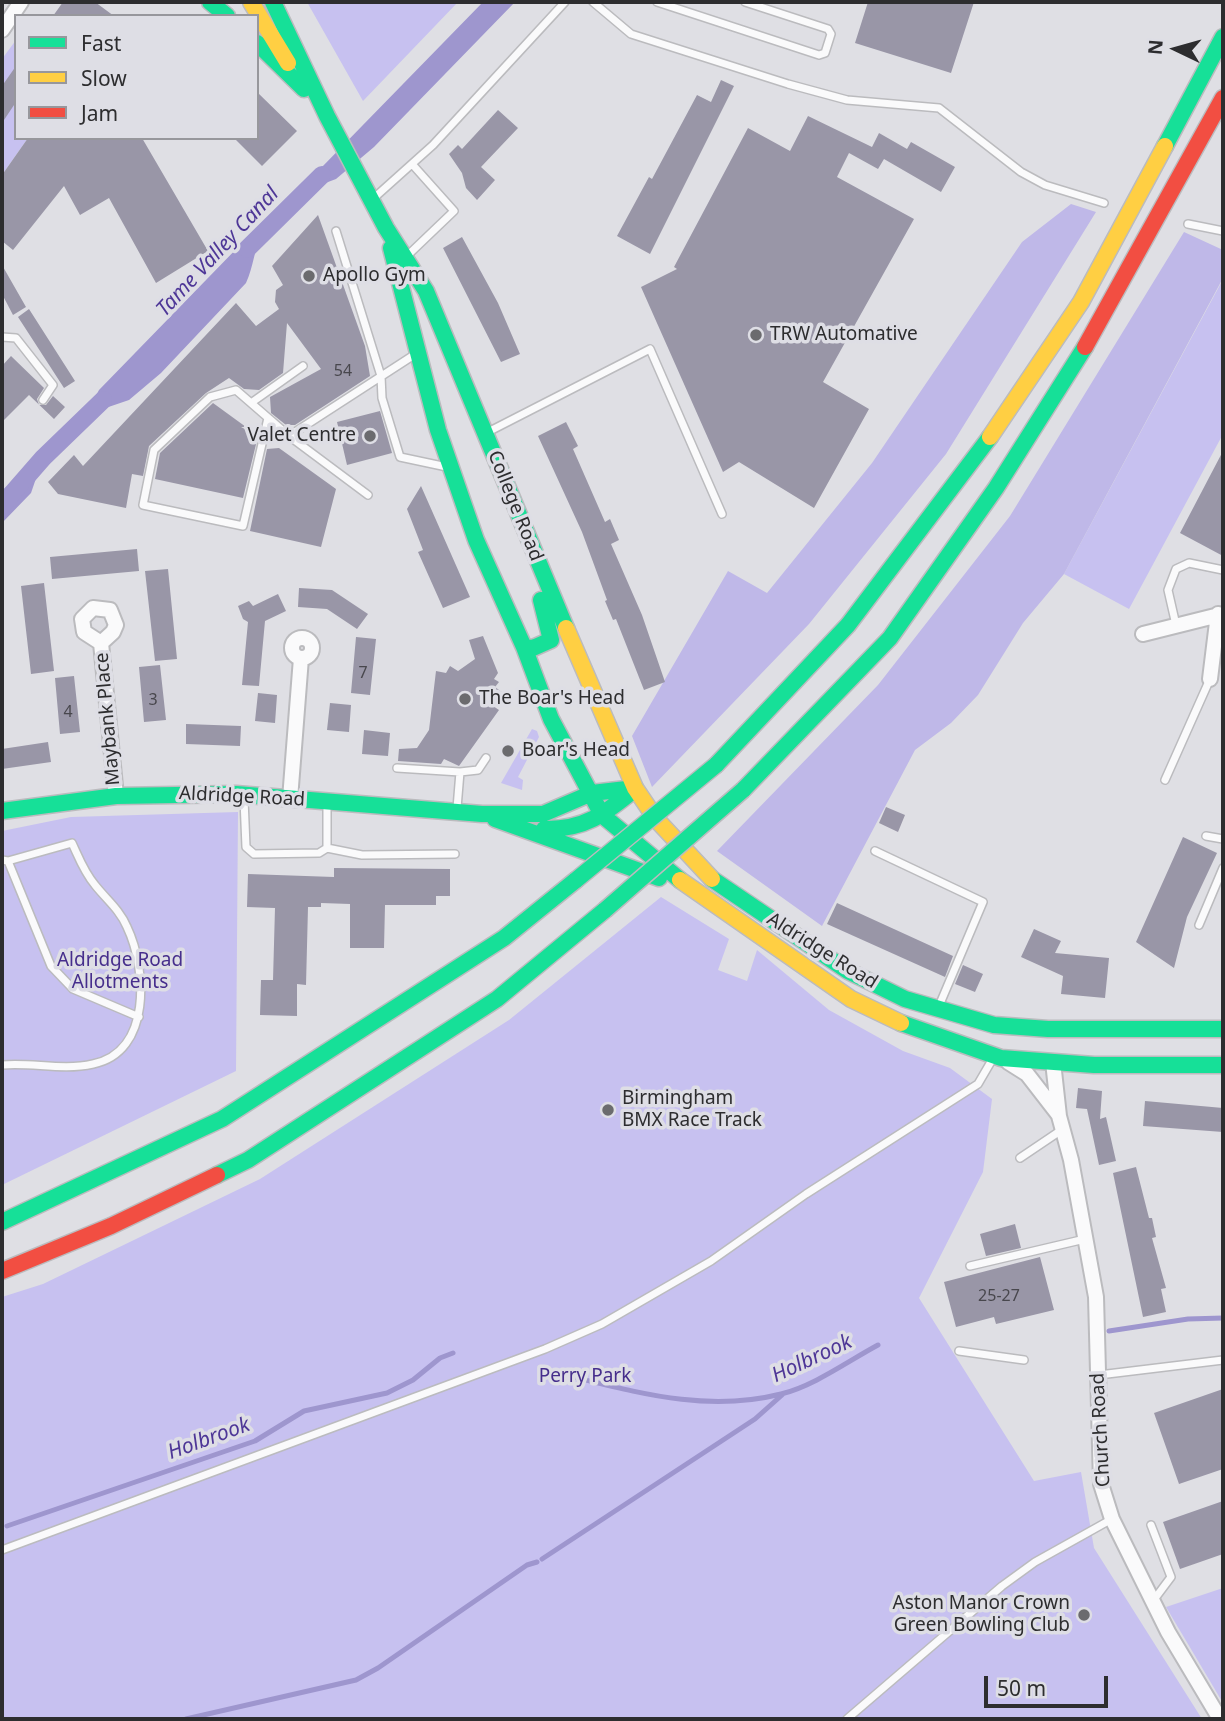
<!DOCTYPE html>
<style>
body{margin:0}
#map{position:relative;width:1225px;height:1721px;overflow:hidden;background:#dfdfe4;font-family:"Noto Sans",sans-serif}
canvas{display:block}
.frame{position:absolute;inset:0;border:4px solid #2d2d2f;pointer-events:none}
.legend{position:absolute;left:14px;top:14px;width:245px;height:126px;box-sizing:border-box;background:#dedee5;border:2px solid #97979c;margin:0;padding:9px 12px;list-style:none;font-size:21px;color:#2d2d2f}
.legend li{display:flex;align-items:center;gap:14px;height:35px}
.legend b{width:35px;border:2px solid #97979c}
.north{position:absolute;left:1141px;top:14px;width:70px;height:70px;-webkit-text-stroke:5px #dedee5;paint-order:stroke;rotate:275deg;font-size:19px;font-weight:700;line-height:28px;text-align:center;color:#2d2d2f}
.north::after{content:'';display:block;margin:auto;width:24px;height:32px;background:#2d2d2f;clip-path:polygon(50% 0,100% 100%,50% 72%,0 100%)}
.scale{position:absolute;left:984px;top:1676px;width:124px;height:32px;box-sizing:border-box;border:4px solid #2d2d2f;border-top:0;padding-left:9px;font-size:21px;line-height:24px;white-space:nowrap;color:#2d2d2f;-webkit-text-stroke:5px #dedee5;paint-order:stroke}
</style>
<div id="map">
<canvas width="1225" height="1721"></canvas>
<div class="frame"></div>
<ul class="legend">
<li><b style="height:9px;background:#16e098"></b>Fast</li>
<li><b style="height:9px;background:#ffcf43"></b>Slow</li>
<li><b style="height:9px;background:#f24e42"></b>Jam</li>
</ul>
<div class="north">N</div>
<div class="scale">50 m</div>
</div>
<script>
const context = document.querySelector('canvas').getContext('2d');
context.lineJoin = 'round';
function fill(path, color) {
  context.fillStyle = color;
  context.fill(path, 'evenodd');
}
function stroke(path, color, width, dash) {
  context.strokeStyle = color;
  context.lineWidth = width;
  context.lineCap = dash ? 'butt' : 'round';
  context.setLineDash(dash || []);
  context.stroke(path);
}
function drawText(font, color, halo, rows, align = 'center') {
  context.font = font + ' "Noto Sans",sans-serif';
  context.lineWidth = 7;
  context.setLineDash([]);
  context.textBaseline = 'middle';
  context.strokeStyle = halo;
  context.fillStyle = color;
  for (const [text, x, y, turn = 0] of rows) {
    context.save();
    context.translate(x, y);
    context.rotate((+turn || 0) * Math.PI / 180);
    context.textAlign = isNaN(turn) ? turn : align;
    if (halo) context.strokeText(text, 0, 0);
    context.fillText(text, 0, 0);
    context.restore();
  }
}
fill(new Path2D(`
 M307,2H458L363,101Z
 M16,40V138H28L2,175V59Z
 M1221,283L1223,285V434L1129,609L1064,574Z
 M532,729L537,731L539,737L518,777L523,780L522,790L501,783Z
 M238,812L236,1071L2,1185V831L71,817Z
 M661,897L729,939L718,970L747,981L757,950L829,1010L903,1051L950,1068L992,1099L983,1172L919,1298L1034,1481L1081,1472L1094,1548L1202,1719H2V1297L43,1284L260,1179L509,1020Z
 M1223,1588V1703L1166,1607Z`), '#c7c1f0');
fill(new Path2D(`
 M1071,204L1096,212L946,454L809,624L652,787L632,736L728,571L767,593L872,463L1022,242Z
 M1184,232L1223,250V278L1064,574L1023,623L978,695L951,723L915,750L822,926L717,851L878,685L1010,516Z`), '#bfb8e8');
fill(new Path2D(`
 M483,2H515L374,147L336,179L304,191L322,167Z
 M263,231C254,248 254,266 246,283L161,373L129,400L85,415L99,390L242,243Z
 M43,458L31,493L2,523V491L30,465Z`), '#9e96ce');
stroke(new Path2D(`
 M1109,1331L1188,1319L1223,1318
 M553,1372C630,1390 702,1414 781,1394C814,1386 848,1361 878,1345
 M7,1526L255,1441L304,1411L387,1393L413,1380L440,1358L453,1353
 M542,1559L755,1419L782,1395
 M186,1719L356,1680L378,1668L527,1565L537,1562`), '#9e96ce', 5);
stroke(new Path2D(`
 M247,249L322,175
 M2,505L43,458L103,400`), '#9e96ce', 18);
fill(new Path2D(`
 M63,2H95L114,16H53Z
 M868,2H974L951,73L855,43Z
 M16,66V102L2,123V86Z
 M721,80L734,86L650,254L617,236L649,177L652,179L697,95L711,102Z
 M257,92L297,131L262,166L234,138H257Z
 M498,110L518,128L481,167L495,180L477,200L466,188L462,173L449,154L458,145L462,149Z
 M808,116L872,147L879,133L907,149L911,142L955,167L941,192L884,159L878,169L849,153L837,177L914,219L823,382L869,409L814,508L739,462L723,472L641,287L677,269L674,267L748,128L790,151Z
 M28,138H142L208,251L156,283L109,198L80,215L64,186L13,250L2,241V175Z
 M318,215L365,346L370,376L295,425H286L271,413L270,397L321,369L287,323L283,373L259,390L244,389L229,378L206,393L149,446L143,476L132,474L126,508L58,494L48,482L74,455L83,466L236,303L256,326L279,309L275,302L276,290L283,285L272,266Z
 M462,237L498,303L520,354L501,362L443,248Z
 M2,265L26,307L13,315L2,294Z
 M29,309L75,381L64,388L18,317Z
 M11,356L44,388L37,399L39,405H46L53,396L65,407L54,419L29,395L2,422V366Z
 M213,403L246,427H241L258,436L243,498L155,479L160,453Z
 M380,411L392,453L347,465L337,422Z
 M566,422L578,446L573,449L605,522L610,519L619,540L611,544L642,615L665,682L644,690L616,619L613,620L605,601L607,600L582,532L538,436Z
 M279,448L336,489L321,547L250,531L267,449Z
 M1223,451V556L1180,533Z
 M421,486L470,597L443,608L418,552L423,550L407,509Z
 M137,549L139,571L52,579L50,557Z
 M168,569L177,659L155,661L145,571Z
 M44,583L54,671L31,674L21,586Z
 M299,588L332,590L368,614L357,629L327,609L298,607Z
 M278,594L286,611L265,621L259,686L242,685L248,622L243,619L238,606L249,601L253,606Z
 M483,636L498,673L494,679L499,682L495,687L503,693L493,706L499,710L459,766L444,759L441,764L398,761L399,749L417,748L429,730L436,671L446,673L450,666L458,671L475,659L469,640Z
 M356,637L376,639L370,695L351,693Z
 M160,665L166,720L144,722L139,667Z
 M74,676L80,732L60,734L55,678Z
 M258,693L277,695L275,723L255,721Z
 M330,703L351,705L349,732L327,730Z
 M186,724L241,726L240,746L186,744Z
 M364,730L390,733L388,756L362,754Z
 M48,742L51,762L2,769V749Z
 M886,807L905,815L898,832L879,823Z
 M1183,837L1217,853L1187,917L1174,968L1136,942Z
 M334,868L450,869V896H436V905H385L384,948H350V904L321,903V907H308L306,985L297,984V1016L260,1015L261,980H273L275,908L247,907L248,874L334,877Z
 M837,903L953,956L945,977L827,924Z
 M1034,929L1061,941L1055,953L1109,958L1105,998L1061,994L1063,976L1021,957Z
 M963,965L983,974L975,992L955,984Z
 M1078,1088L1102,1091L1100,1119L1106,1117L1116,1161L1099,1165L1087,1109L1076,1108Z
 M1145,1101L1223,1108V1132L1143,1126Z
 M1136,1167L1149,1218H1152L1156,1237L1152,1238L1166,1288L1161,1289L1166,1312L1143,1317L1113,1173Z
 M1015,1224L1021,1248L986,1256L980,1234Z
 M1040,1257L1054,1310L996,1324L994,1317L956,1327L944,1282Z
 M1223,1389V1469L1179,1484L1154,1413Z
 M1223,1501V1554L1180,1569L1163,1522Z`), '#9996a7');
const lane = new Path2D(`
 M593,2L631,34L788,84L847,100L939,108L1021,172L1045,185L1104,203
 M657,2L819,55L825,53L831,34L828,29L745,2
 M375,197L433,145L565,2
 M1188,224L1223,231
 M336,231L381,376L382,398L400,457L447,467
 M408,255L454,211L412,164
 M2,337L16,338L53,385L43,400
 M251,403L303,366
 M268,418L243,526L143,505L154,450L210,397L236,390L289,436L414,355
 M486,433L650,349L722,514
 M289,436L368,495
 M1176,625L1168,590L1176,569L1189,563L1223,570
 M397,768L460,772L457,808
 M460,772L478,770L486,758
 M1165,780L1210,679
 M244,799L246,847L254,854L319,853L327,848V805
 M1206,836L1223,839
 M327,848L362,855L455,854
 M875,851L983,902L939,1006
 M2,860L8,861L72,843C79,858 84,872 95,885C106,899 120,910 127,927C147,969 152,1052 93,1064C62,1071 32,1062 2,1065
 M8,861L51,966L73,989L139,1017
 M1199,925L1223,868
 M1020,1158L1063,1129
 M970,1266L1085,1239
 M959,1351L1024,1360
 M1099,1375L1223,1360
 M1151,1525L1171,1577L1153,1601
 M2,1550L545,1349L602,1324L711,1261L806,1194L978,1084L992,1060
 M847,1719L1002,1586L1035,1562L1112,1519`);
const street = new Path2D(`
 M2,30L21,2
 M1143,634L1223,614
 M292 648a10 10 0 1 1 20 0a10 10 0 1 1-20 0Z
 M101,643L113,632L116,625L110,610L93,608L82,619L84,632L101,643L116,796
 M1210,679L1218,614
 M290,799L301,658
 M1008,1062L1027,1074L1058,1114
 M1053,1062L1059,1116L1071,1160L1096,1297L1101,1484L1112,1519L1168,1632L1220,1719`);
const fast = new Path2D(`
 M210,2L227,16
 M273,2L327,116L386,228L426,291L566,628
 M257,43L304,89
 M1165,146L1223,37
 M391,248L438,430L476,540L524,647L551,719L602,815L680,880
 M524,647L533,648L551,640L541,600
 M716,765L848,625L990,437
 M743,790L890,638L996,488L1085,347
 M2,811L116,796L236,794L482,814H543L592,793L635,788
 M495,819L659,878
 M544,829C584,830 605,814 635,789
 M712,879L848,971L905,999L994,1025L1048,1029H1223
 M901,1023L1001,1058L1094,1065H1223
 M217,1175L248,1160L497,999L605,910
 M2,1222L222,1119L504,938L576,880`);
const slow = new Path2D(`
 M251,2L288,63
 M990,437L1081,302L1165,146
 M566,628L635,788L656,819L712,879
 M680,880L851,999L901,1023`);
const jam = new Path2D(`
 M1085,347L1223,98
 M2,1271L111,1226L217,1175`);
stroke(lane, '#bbbbbe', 10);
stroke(street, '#bbbbbe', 18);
stroke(fast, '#bbbbbe', 19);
stroke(slow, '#bbbbbe', 19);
stroke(jam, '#bbbbbe', 19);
stroke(lane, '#fafafb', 7);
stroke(street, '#fafafb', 14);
stroke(fast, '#16e098', 16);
stroke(slow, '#ffcf43', 16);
stroke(jam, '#f24e42', 16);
const fastBridge = new Path2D(`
 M576,880L716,765
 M605,910L743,790`);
stroke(fastBridge, '#bbbbbe', 19, []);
stroke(fastBridge, '#16e098', 16);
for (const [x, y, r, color] of [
 [309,276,7,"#6b6b6e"],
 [756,335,7,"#6b6b6e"],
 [370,436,7,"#6b6b6e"],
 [465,699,7,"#6b6b6e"],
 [508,751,7,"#6b6b6e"],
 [608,1110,7,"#6b6b6e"],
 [1084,1615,7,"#6b6b6e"]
]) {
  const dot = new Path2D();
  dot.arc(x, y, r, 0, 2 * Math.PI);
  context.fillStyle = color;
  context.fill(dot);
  stroke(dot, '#dedee5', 2.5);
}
drawText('16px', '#48474d', null, [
 ["54",343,371],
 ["7",363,673],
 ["3",153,700],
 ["4",68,712],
 ["25-27",999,1296]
]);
drawText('19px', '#2d2d2f', '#dedee5', [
 ["Apollo Gym",323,276],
 ["TRW Automative",770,335],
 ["Valet Centre",356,436,"right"],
 ["The Boar's Head",479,699],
 ["Boar's Head",522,751],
 ["Birmingham",622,1099],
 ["BMX Race Track",622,1121],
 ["Aston Manor Crown",1070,1604,"right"],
 ["Green Bowling Club",1070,1626,"right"]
], 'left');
drawText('19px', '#2d2d2f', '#dedee5', [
 ["College Road",515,506,68],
 ["Maybank Place",108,719,-95],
 ["Aldridge Road",242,797,3],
 ["Aldridge Road",822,951,32],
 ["Church Road",1101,1430,-93]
]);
drawText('19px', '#462e8c', '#dedee5', [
 ["Aldridge Road",120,961],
 ["Allotments",120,983],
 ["Perry Park",585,1377]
]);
drawText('italic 21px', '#4e3797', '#dedee5', [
 ["Tame Valley Canal",218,252,-47],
 ["Holbrook",812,1359,-25],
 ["Holbrook",209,1439,-20]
]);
</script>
